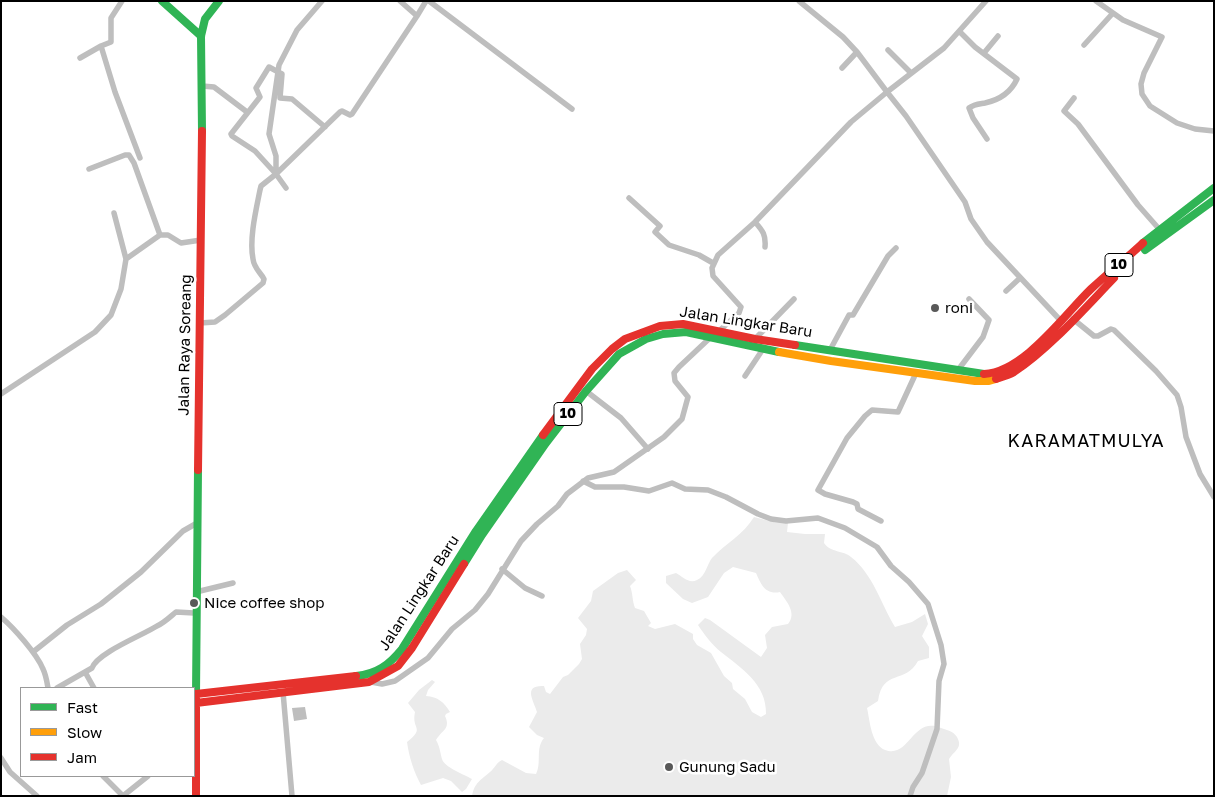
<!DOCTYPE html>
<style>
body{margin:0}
#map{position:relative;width:1215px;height:797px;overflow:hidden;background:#fff;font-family:"Golos Text",sans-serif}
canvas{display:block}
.frame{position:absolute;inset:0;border:2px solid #000;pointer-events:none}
.legend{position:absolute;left:20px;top:687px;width:175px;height:90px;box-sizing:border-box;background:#fff;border:1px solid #999;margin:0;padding:6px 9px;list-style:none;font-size:15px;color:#000}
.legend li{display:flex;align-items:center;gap:10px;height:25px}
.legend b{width:25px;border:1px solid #999}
</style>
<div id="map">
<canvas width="1215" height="797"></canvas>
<div class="frame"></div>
<ul class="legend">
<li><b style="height:6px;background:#30b455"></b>Fast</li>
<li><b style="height:6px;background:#ff9f0a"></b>Slow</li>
<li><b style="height:6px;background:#e5322d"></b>Jam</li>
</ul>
</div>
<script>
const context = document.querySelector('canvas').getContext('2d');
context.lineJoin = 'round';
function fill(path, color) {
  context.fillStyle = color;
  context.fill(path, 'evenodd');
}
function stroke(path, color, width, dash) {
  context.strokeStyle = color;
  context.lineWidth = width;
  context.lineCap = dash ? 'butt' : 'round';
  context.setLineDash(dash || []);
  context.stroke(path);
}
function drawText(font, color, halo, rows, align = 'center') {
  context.font = font + ' "Golos Text",sans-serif';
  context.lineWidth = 5;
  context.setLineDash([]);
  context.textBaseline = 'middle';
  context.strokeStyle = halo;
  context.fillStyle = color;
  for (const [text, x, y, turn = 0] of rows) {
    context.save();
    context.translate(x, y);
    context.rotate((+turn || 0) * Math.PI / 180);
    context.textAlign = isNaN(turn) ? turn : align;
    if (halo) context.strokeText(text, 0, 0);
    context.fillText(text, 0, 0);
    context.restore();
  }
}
fill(new Path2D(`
 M754,517L773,522L788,523L787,532L805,534H825L824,543C831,553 843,550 851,557C873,574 881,604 895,627L912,622L925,614L928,624L922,636L929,647V658L918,661C905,685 883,668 878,701L867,708C870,721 871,744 885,750C910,759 912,716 941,728C947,730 953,731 957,737C963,748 955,750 949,759L951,777L947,796H472C475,782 480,781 490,772C495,768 496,763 502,760L526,773L536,774C542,762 535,749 544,738L537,735L529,727L537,712C534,701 522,685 544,686L546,692L550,694L563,677L568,675L579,664L582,659L580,644L586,635L587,629L578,618L591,601L593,591L618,573L627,570L636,580L630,586C633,593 632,601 635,608L644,611L651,623L648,626L655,629L675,624L693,634V639L697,645L711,653L724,676L732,683L733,689L745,699L752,712L761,717L766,714C767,684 741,668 721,652C712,645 704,634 698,625L705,618L710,620L761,657L767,648L765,635L772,627L788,624C797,613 787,602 780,592C765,595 761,584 756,573L733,567L724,573L708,597L692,603L683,599L666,583V576L676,573C683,577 689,584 697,580C706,576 707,564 712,558C726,543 743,535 754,517Z
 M432,680L435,682L428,690L426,696C438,697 444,702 450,712L446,714L445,716C451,729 442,730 436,740C440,747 440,752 442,759C444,767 465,775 472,779L466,789L462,792L451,781L443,778L421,785C414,772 409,757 407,742C426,727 411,730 415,712L408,703L419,690Z`), '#ebebeb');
fill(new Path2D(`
 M305,707L307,719L294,721L292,708Z`), '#bebebe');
stroke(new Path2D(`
 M400,1L417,16L426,1
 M429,1L572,109
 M799,1L843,37L857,52L887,92L944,48L986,1
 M1096,1L1123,20L1162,37L1144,73L1141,84L1142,94L1150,106L1177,123L1195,129L1214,131
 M960,32L975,47L1017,79C1011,92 999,100 985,103C979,104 974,104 969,108L973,118L987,139
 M1084,45L1113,13
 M101,46L115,92L140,158
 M888,50L911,73
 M984,53L998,36
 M80,58L101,46L111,42V18L122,1
 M842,68L857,52
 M202,86L214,87L247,112
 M1074,98L1064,111L1078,124L1138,205L1160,230
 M89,169L125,155H129L134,163L160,235
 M276,174L340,112L342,111L350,115L352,114L417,16
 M286,188L276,174L255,151L232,136L231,134L260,97L256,88L269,67L282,74L280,98L292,99L325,127
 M629,198L660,226L655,232L669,245L699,255L713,263
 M114,213L126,259
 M755,222C763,231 766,235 765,247
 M1006,291L1020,278
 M1073,319L1094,336H1098L1111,329L1114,330L1156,371L1177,395L1181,407L1186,437L1200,474L1214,497
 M200,323L215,322L225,315L263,283L264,279C260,272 254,268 253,259C249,239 256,210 260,190L261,186L276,174V156L269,134L279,65L297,30L322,1
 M719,331L739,313L741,307L713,276L712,268L718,255L755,222L851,122L887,92L906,116L965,202L971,219L987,242L1061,321
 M755,339L794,299
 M830,350L849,315H853L888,256L896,248
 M958,370L983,337L989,320L969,299
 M745,376L763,349
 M586,391L621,418L648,449
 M1,394L95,332L111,315L121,289L126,259L160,235H168L181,243L201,240
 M583,481L595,487H624L649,491L672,483L685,489L708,490L726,497L758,514L771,519L786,521L818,518L845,528L877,547L891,566L909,582L928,604L941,645L944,664L939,681L937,729L922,773L913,787L910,796
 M881,521L858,509L857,504L853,502L825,494L818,490L847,438L865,416L872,410L898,412L916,373
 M502,569L525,588L542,596
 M196,592L233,583
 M1,617C14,628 37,654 43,669C46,675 47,682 48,688
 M33,652L67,625L101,604L141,572L183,531L197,523
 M85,672L94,688
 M371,682L382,684L395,681L428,658L452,629L475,610L488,594L521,541L537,524L558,506L567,494L588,478L614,472L664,437L682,419L688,397L675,381L674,373L679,367L712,336
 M57,688L92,668C97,653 143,635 157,626C164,623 170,617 176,612L194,613
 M283,692L292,796
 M1,758L10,772L37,796
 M103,776L123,796
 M123,796L148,776`), '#bebebe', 5.5);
stroke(new Path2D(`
 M162,1L201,36
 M202,131L201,36L205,19L219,1
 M1143,243L1214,188
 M1145,250L1214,200
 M795,345L984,374
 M464,564L482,535L546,443L586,391L619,354L646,339L663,334L686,332L779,352
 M356,676C377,674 389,665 402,649L476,531L543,435
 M196,694L198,470`), '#30b455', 8);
stroke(new Path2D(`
 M779,352L831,361L975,381H989L996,379`), '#ff9f0a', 8);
stroke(new Path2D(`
 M984,374C1024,372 1064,315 1091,289C1108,273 1126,259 1143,243
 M996,379C1002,377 1009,375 1014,372C1049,349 1085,308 1114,278
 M543,435L592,369L612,349L625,339L660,326L683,324L755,339L795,345
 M198,470L202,131
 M196,703L369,682L398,666L412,648L464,564
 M196,796V694L356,676`), '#e5322d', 8);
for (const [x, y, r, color] of [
 [935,308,5,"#595959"],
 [194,603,5,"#595959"],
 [669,767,5,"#595959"]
]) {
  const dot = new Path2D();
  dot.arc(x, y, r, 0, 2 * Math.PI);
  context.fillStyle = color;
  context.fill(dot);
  stroke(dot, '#fff', 2);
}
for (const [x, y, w] of [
 [1119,265,28],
 [568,414,28]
]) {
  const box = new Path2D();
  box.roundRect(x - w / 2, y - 11.5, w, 23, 4);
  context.fillStyle = '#fff';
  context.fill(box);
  stroke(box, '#000', 1);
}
drawText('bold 14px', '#000', null, [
 ["10",1119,265],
 ["10",568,414]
]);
drawText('15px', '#000', '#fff', [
 ["roni",945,308],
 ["Nice coffee shop",204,603],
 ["Gunung Sadu",679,767]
], 'left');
drawText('15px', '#000', '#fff', [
 ["Jalan Lingkar Baru",746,322,9],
 ["Jalan Raya Soreang",185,345,-89],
 ["Jalan Lingkar Baru",419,593,-57]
]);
context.letterSpacing = '1px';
drawText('18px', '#000', '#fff', [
 ["KARAMATMULYA",1086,441]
]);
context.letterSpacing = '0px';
</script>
